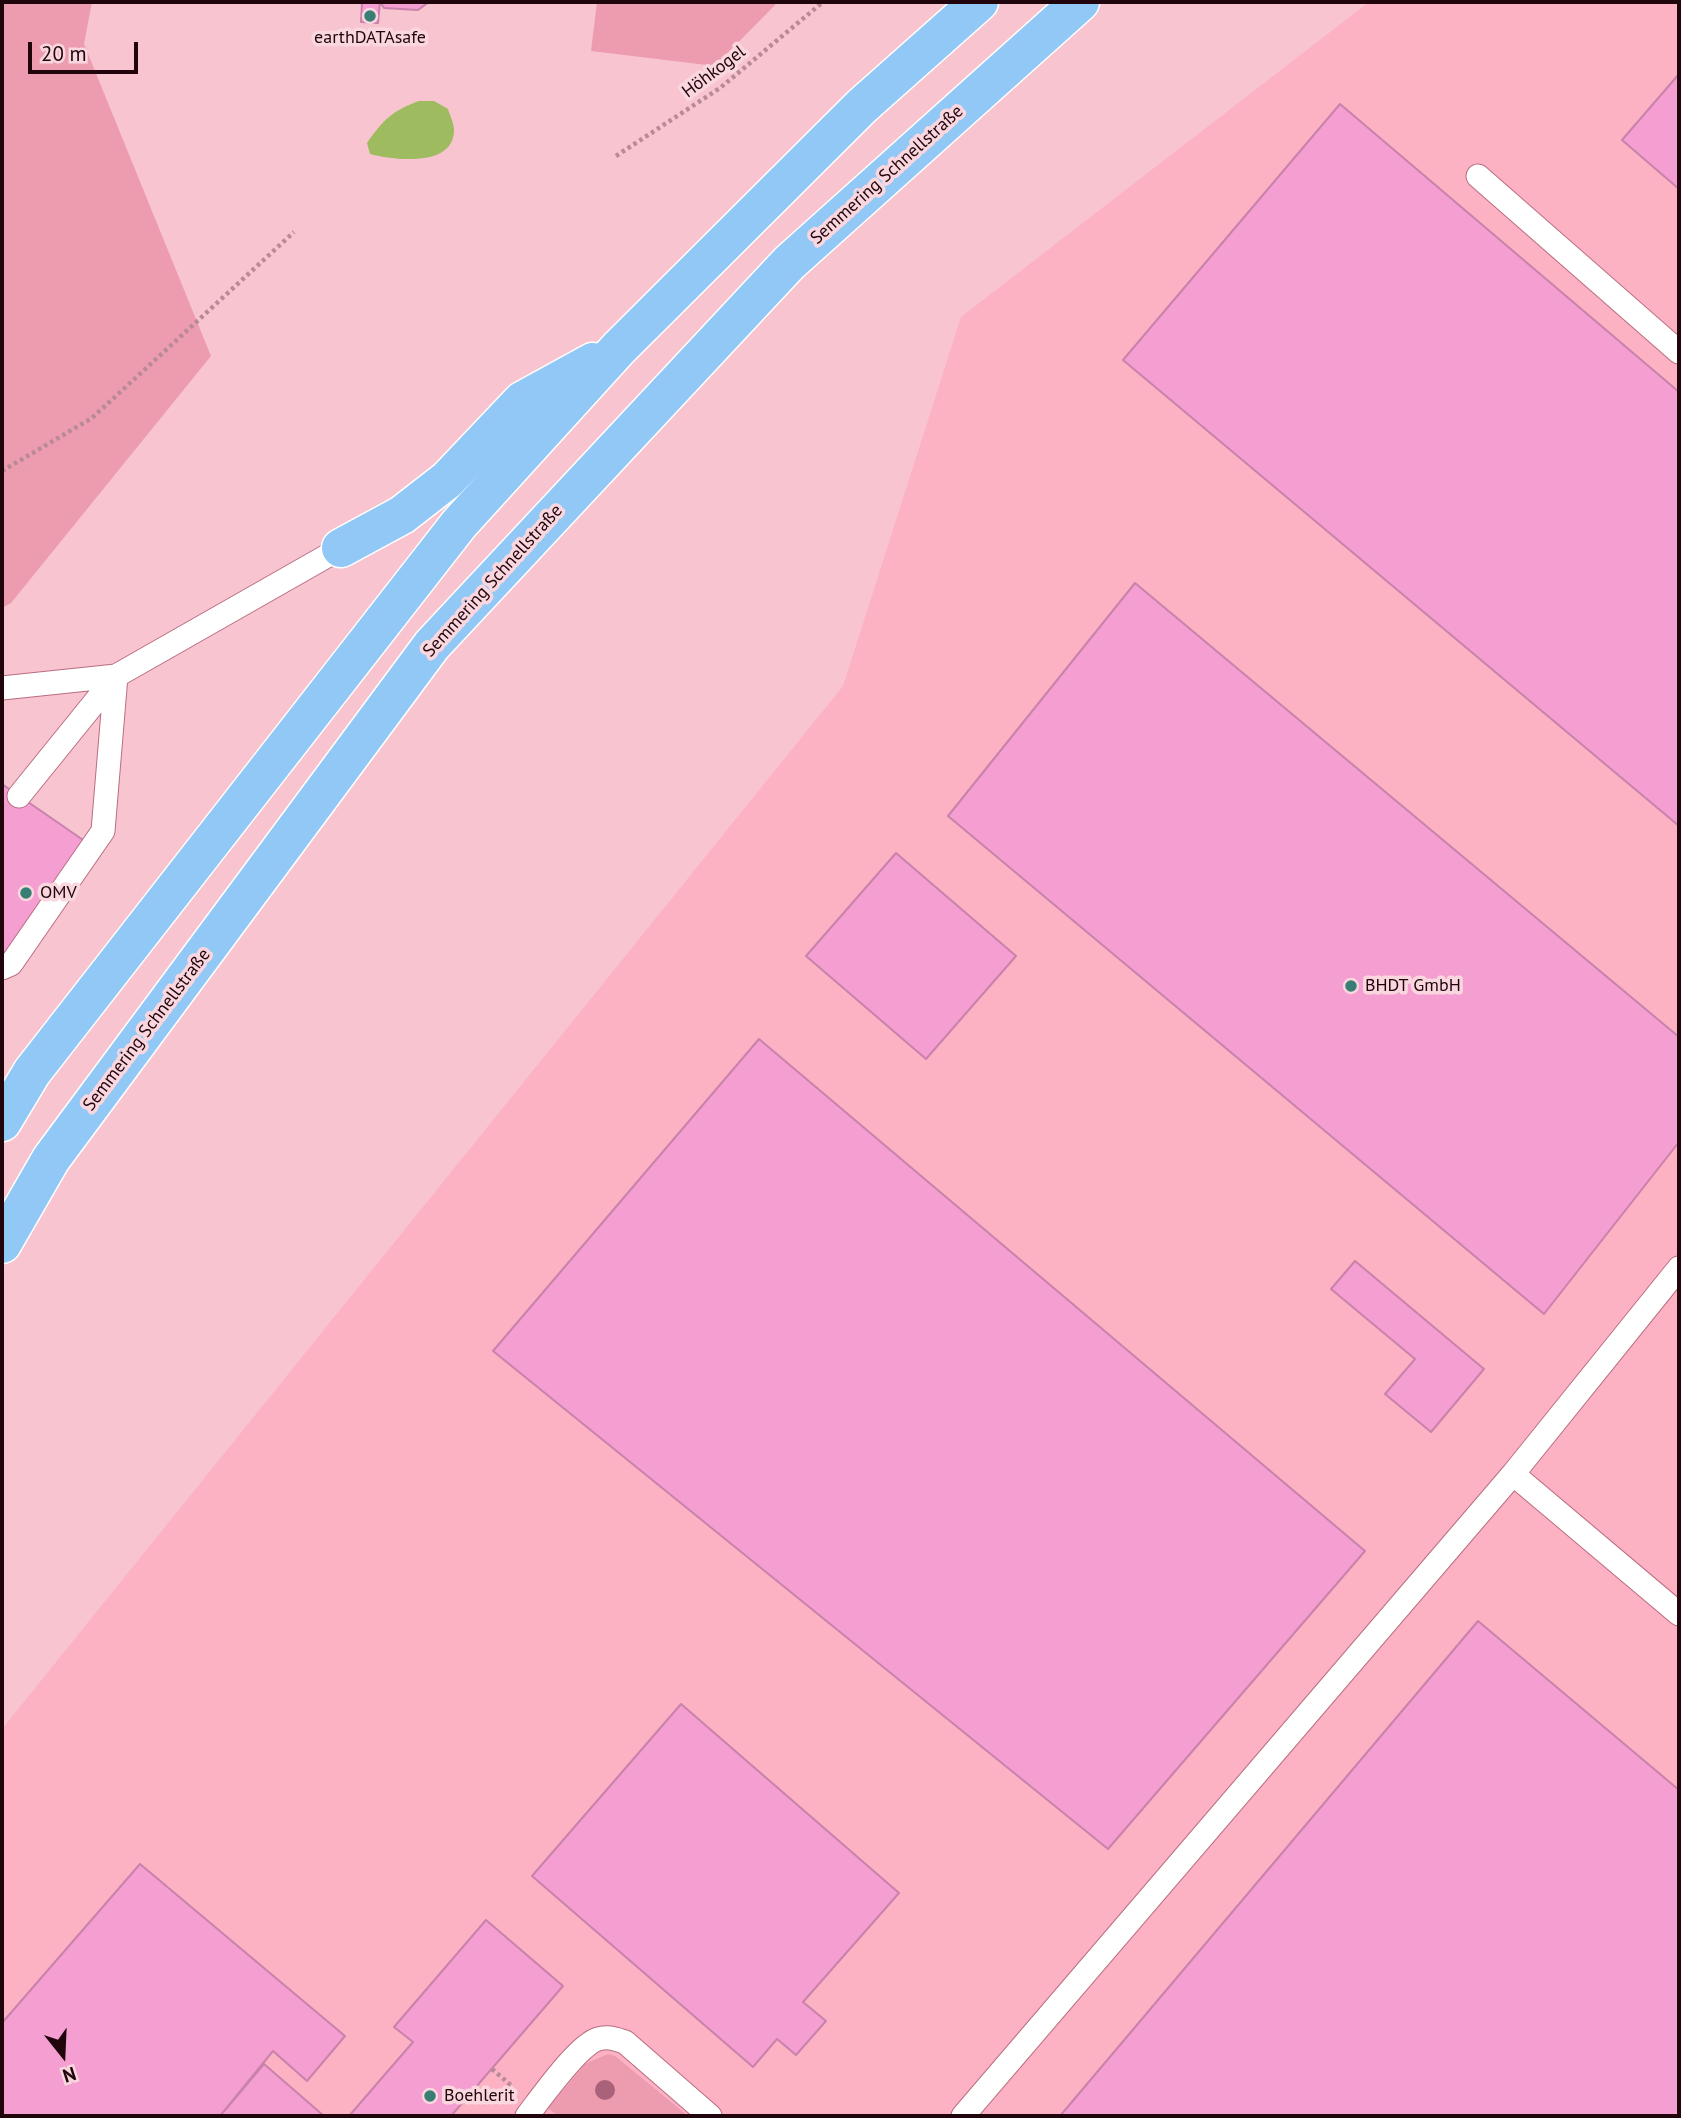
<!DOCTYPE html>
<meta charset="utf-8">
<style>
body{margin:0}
#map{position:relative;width:1681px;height:2118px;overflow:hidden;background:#f8c4cf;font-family:"PT Sans",sans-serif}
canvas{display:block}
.frame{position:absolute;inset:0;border:4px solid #20050d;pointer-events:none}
.north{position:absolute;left:28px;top:2020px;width:70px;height:70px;-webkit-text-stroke:5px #fad7de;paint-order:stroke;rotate:162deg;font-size:19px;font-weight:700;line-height:28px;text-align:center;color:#20050d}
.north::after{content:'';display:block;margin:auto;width:24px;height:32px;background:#20050d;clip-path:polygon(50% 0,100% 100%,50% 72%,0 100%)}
.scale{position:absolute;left:28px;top:42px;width:110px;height:32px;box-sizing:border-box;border:4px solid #20050d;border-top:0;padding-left:9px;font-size:21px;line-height:24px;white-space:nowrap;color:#20050d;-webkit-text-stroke:5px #fad7de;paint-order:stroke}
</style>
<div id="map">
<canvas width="1681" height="2118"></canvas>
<div class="frame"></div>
<div class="north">N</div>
<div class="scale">20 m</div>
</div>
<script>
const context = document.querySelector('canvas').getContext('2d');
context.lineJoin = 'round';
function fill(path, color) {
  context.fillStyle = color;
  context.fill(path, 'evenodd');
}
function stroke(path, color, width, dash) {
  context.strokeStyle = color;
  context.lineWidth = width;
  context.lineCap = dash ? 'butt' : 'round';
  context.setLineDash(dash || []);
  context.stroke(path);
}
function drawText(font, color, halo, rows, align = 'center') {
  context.font = font + ' "PT Sans",sans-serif';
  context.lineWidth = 7;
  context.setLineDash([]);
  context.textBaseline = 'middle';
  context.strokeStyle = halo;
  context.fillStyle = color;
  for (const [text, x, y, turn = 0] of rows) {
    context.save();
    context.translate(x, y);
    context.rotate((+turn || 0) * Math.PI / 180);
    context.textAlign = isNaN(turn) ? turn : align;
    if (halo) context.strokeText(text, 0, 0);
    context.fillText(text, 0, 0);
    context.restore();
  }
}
fill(new Path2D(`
 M1369,2H1679V2116H2V1729L843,686L961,317Z`), '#fcb2c3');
fill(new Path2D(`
 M2,2H92L84,44L211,356L11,603L2,608Z
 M597,2H778L715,66L591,51Z
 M608,2054L615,2056L688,2116H558L548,2108L585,2064Z`), '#ed9cb0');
fill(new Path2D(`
 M419,101H434L448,109C450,115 454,124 454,130C454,168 393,160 370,154L367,143C383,120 392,111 419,101Z`), '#9ebb60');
const building = new Path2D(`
 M362,2H429L418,10L384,8L380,2L378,23L361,22Z
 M1679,74V189L1622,140Z
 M1340,104L1679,392V826L1123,360Z
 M1135,583L1679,1037V1142L1544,1314L948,816Z
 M2,784L86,842L8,955L2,951Z
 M896,853L1016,956L926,1059L806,956Z
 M759,1039L1365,1551L1108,1849L493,1351Z
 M1355,1261L1484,1369L1431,1432L1385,1394L1415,1359L1331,1289Z
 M1478,1621L1679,1790V2116H1060Z
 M681,1704L899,1893L803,2002L826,2021L796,2055L777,2039L753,2067L532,1876Z
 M140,1864L345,2036L307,2081L273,2051L220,2116H2V2023Z
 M486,1920L563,1986L451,2116H349L413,2042L394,2027Z
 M264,2064L324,2116H220Z`);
fill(building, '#f59ed1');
stroke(building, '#c882ab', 2);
const lane = new Path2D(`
 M1478,176L1679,352
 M2,688L116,676L103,831L11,964L2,968
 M19,796L116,676L341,548
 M1513,1474L1679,1614
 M527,2116C541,2098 578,2045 598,2039C608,2036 615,2039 625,2042L710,2116
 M963,2116L1513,1474L1679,1268`);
const highway = new Path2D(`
 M341,548L402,515L447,480L522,401L593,362
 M2,1122L32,1072L459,524L619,348L862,106L979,2
 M2,1244L51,1159L432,645L789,263L1080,2`);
stroke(lane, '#ba6d81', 25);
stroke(highway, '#fff', 41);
stroke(new Path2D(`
 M616,156L720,88L823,2
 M2,471L92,418L294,232
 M492,2069L513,2087`), '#b78a95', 4.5, [3.5, 3.5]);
stroke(lane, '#fff', 23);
stroke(highway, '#91c8f5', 38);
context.fillStyle = '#a96279';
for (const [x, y] of [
 [605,2090]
]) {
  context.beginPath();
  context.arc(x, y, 10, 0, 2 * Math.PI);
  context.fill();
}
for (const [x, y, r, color] of [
 [370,16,7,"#387e74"],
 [26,893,7,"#387e74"],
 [1351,986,7,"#387e74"],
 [430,2096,7,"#387e74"]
]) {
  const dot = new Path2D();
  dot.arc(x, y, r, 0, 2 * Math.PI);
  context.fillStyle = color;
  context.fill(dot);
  stroke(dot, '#fad7de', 2.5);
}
drawText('18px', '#20050d', '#fad7de', [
 ["earthDATAsafe",370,38,"center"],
 ["OMV",40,893],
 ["BHDT GmbH",1365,986],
 ["Boehlerit",444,2096]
], 'left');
drawText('18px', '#20050d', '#fad7de', [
 ["Höhkogel",714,72,-37],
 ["Semmering Schnellstraße",887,175,-42],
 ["Semmering Schnellstraße",493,581,-48],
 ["Semmering Schnellstraße",147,1030,-53]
]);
</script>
